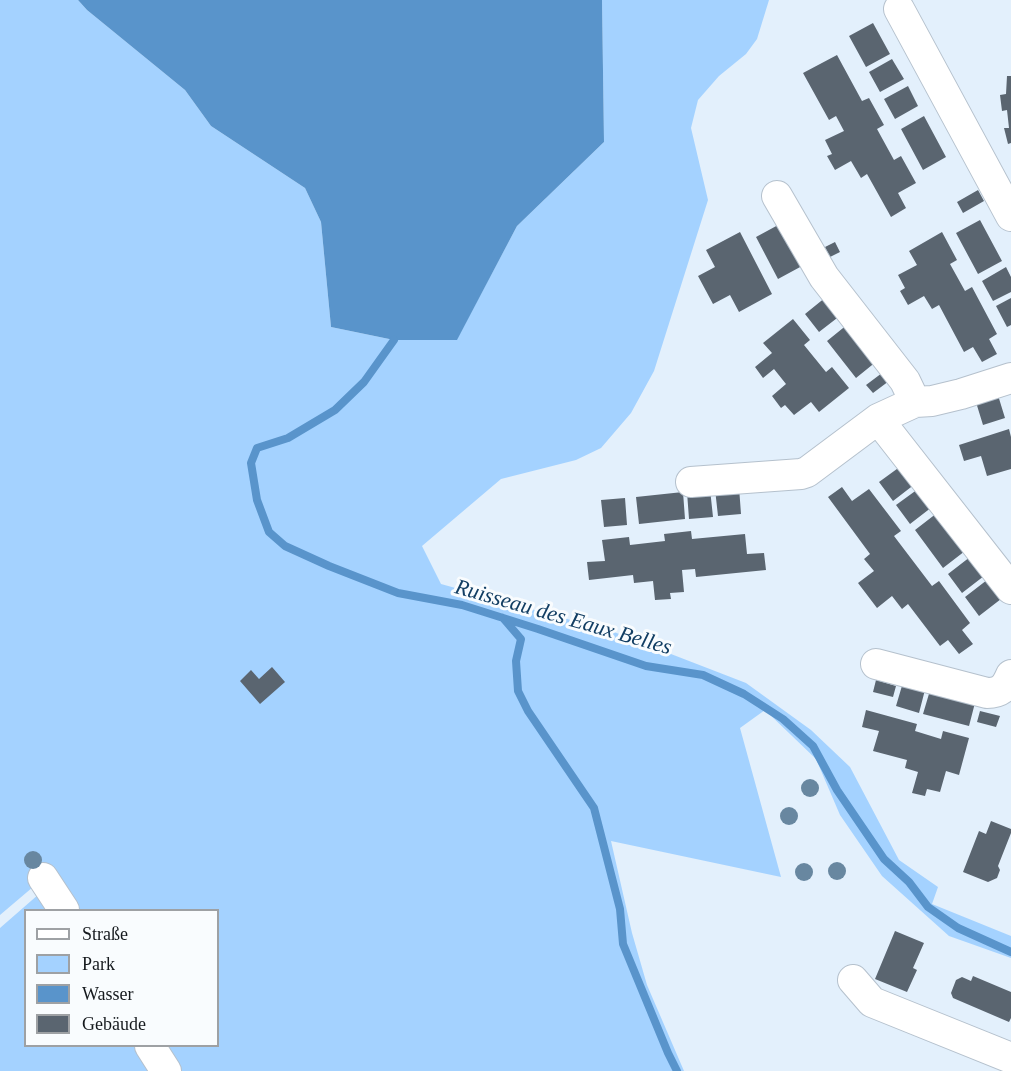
<!DOCTYPE html>
<meta charset="utf-8">
<style>
body{margin:0}
#map{position:relative;width:1011px;height:1071px;overflow:hidden;background:#e3f0fc;font-family:"Times New Roman",serif}
canvas{display:block}
.legend{position:absolute;left:24px;top:909px;width:195px;height:138px;box-sizing:border-box;background:#f9fcfe;border:2px solid #9ea1a4;margin:0;padding:8px 10px;list-style:none;font-size:18px;color:#15191d}
.legend li{display:flex;align-items:center;gap:12px;height:30px}
.legend b{width:30px;border:2px solid #9ea1a4}
</style>
<div id="map">
<canvas width="1011" height="1071"></canvas>
<ul class="legend">
<li><b style="height:8px;background:#fff"></b>Straße</li>
<li><b style="height:16px;background:#a4d2ff"></b>Park</li>
<li><b style="height:16px;background:#5994cb"></b>Wasser</li>
<li><b style="height:16px;background:#5a6570"></b>Gebäude</li>
</ul>
</div>
<script>
const context = document.querySelector('canvas').getContext('2d');
context.lineJoin = 'round';
function fill(path, color) {
  context.fillStyle = color;
  context.fill(path, 'evenodd');
}
function stroke(path, color, width, dash) {
  context.strokeStyle = color;
  context.lineWidth = width;
  context.lineCap = dash ? 'butt' : 'round';
  context.setLineDash(dash || []);
  context.stroke(path);
}
function drawText(font, color, halo, rows, align = 'center') {
  context.font = font + ' "Times New Roman",serif';
  context.lineWidth = 6;
  context.setLineDash([]);
  context.textBaseline = 'middle';
  context.strokeStyle = halo;
  context.fillStyle = color;
  for (const [text, x, y, turn = 0] of rows) {
    context.save();
    context.translate(x, y);
    context.rotate((+turn || 0) * Math.PI / 180);
    context.textAlign = isNaN(turn) ? turn : align;
    if (halo) context.strokeText(text, 0, 0);
    context.fillText(text, 0, 0);
    context.restore();
  }
}
fill(new Path2D(`
 M0,0H78L87,10L185,90L211,126L305,188L321,222L331,327L394,340L457,339L517,226L604,142L602,0H769L757,39L746,54L719,76L698,100L691,128L708,200L654,371L631,413L601,448L576,460L501,479L422,546L441,584L614,632L746,683L811,730L850,767L899,860L938,887L932,904L1011,936V958L949,936L882,876L840,815L816,759L765,710L740,728L781,877L611,841L632,933L647,985L684,1071H177L159,1046H218V910H78L53,870L0,915Z
 M39,894L50,910H26V1046H138L154,1071H0V928Z`), '#a4d2ff');
fill(new Path2D(`
 M78,0H602L604,142L517,226L457,340H394L331,327L321,222L305,188L211,126L185,90L87,10Z`), '#5994cb');
stroke(new Path2D(`
 M394,340L364,382L335,410L288,438L257,448L251,463L257,500L269,532L285,546L329,566L398,593L462,605L538,629L646,666L703,675L744,694L783,719L813,746L837,790L884,859L909,882L928,907L958,928L1011,952
 M503,618L521,639L516,661L518,691L528,711L594,808L620,909L623,944L668,1053L677,1071`), '#5994cb', 8);
fill(new Path2D(`
 M873,23L890,54L866,67L849,36Z
 M837,55L862,101L869,98L884,125L877,129L894,160L901,156L916,183L898,193L906,208L891,217L867,174L861,178L851,161L835,170L827,156L832,154L825,140L844,131L836,116L829,120L803,73Z
 M892,59L904,79L880,92L869,72Z
 M1007,76H1011V143L1008,144L1004,128H1009L1007,110L1002,111L1000,95L1006,94Z
 M908,86L918,106L895,119L884,99Z
 M924,116L946,157L923,170L901,129Z
 M978,190L984,201L963,213L957,202Z
 M980,220L1002,261L978,274L956,233Z
 M780,224L802,266L778,279L756,237Z
 M740,232L772,294L739,312L730,295L713,304L698,276L715,267L706,250Z
 M942,232L957,260L950,264L965,291L972,287L997,334L989,339L997,354L982,362L973,347L964,352L939,305L932,309L924,296L908,305L900,291L905,288L898,275L917,265L909,251Z
 M835,242L840,252L830,257L825,247Z
 M1006,267L1011,277V292L993,301L982,281Z
 M826,297L841,315L819,332L805,314Z
 M1011,298V325L1007,327L996,306Z
 M793,319L810,340L804,345L826,372L832,367L849,388L819,412L811,402L794,415L785,405L781,408L772,396L786,384L774,369L763,378L755,367L772,353L763,343Z
 M848,324L877,361L856,378L827,341Z
 M882,373L889,381L873,393L866,385Z
 M997,392L1005,418L983,425L975,399Z
 M1009,429L1011,437V469L987,476L981,456L964,461L959,445Z
 M901,466L915,484L893,501L879,482Z
 M739,487L741,514L718,516L715,489Z
 M842,487L852,501L869,489L901,531L894,536L932,586L939,581L970,623L962,630L973,644L959,654L948,640L940,646L908,604L902,609L892,596L877,608L858,583L874,571L864,559L870,554L828,497Z
 M710,489L713,517L689,519L687,492Z
 M918,489L932,507L910,524L896,505Z
 M683,492L685,519L639,524L636,497Z
 M625,498L627,525L604,527L601,500Z
 M937,513L965,551L943,568L915,530Z
 M691,531L692,539L745,534L747,554L764,553L766,570L696,577L695,569L682,570L684,592L670,593L671,599L655,600L653,581L634,583L633,575L589,580L587,562L605,561L602,540L629,537L630,545L665,541L664,534Z
 M970,557L984,576L962,593L948,574Z
 M987,580L1001,599L979,616L965,597Z
 M272,667L285,682L260,704L240,681L251,670L259,679Z
 M904,679L926,686L919,713L896,706Z
 M876,680L896,686L893,697L873,692Z
 M931,687L976,699L969,726L923,714Z
 M866,710L917,724L915,731L941,739L943,731L969,738L959,775L946,771L940,792L927,789L925,796L912,793L918,772L905,768L907,760L873,751L879,731L862,727Z
 M980,711L1000,716L996,727L977,722Z
 M991,821L1011,829V833L998,866L1000,870L997,878L988,882L963,872L979,831L986,834Z
 M895,931L924,943L913,968L917,970L907,992L875,979Z
 M973,976L1011,992V1018L1009,1022L953,998L951,993L956,980L962,977L971,981Z`), '#5a6570');
const street = new Path2D(`
 M899,9L1011,216
 M777,196L824,277L905,381L915,402
 M878,419L1011,589
 M691,482L801,474L807,472L878,419L915,402L932,401L961,394L1011,378
 M876,664L987,693C1001,693 1006,687 1011,675
 M43,878L64,910
 M853,980L872,1002L1011,1058
 M150,1046L166,1071`);
stroke(street, '#b5c1cd', 32);
stroke(street, '#fff', 30);
context.fillStyle = '#6887a0';
for (const [x, y] of [
 [810,788],
 [789,816],
 [33,860],
 [837,871],
 [804,872]
]) {
  context.beginPath();
  context.arc(x, y, 9, 0, 2 * Math.PI);
  context.fill();
}
drawText('italic 22px', '#123e63', '#f9fcfe', [
 ["Ruisseau des Eaux Belles",563,618,16]
]);
</script>
